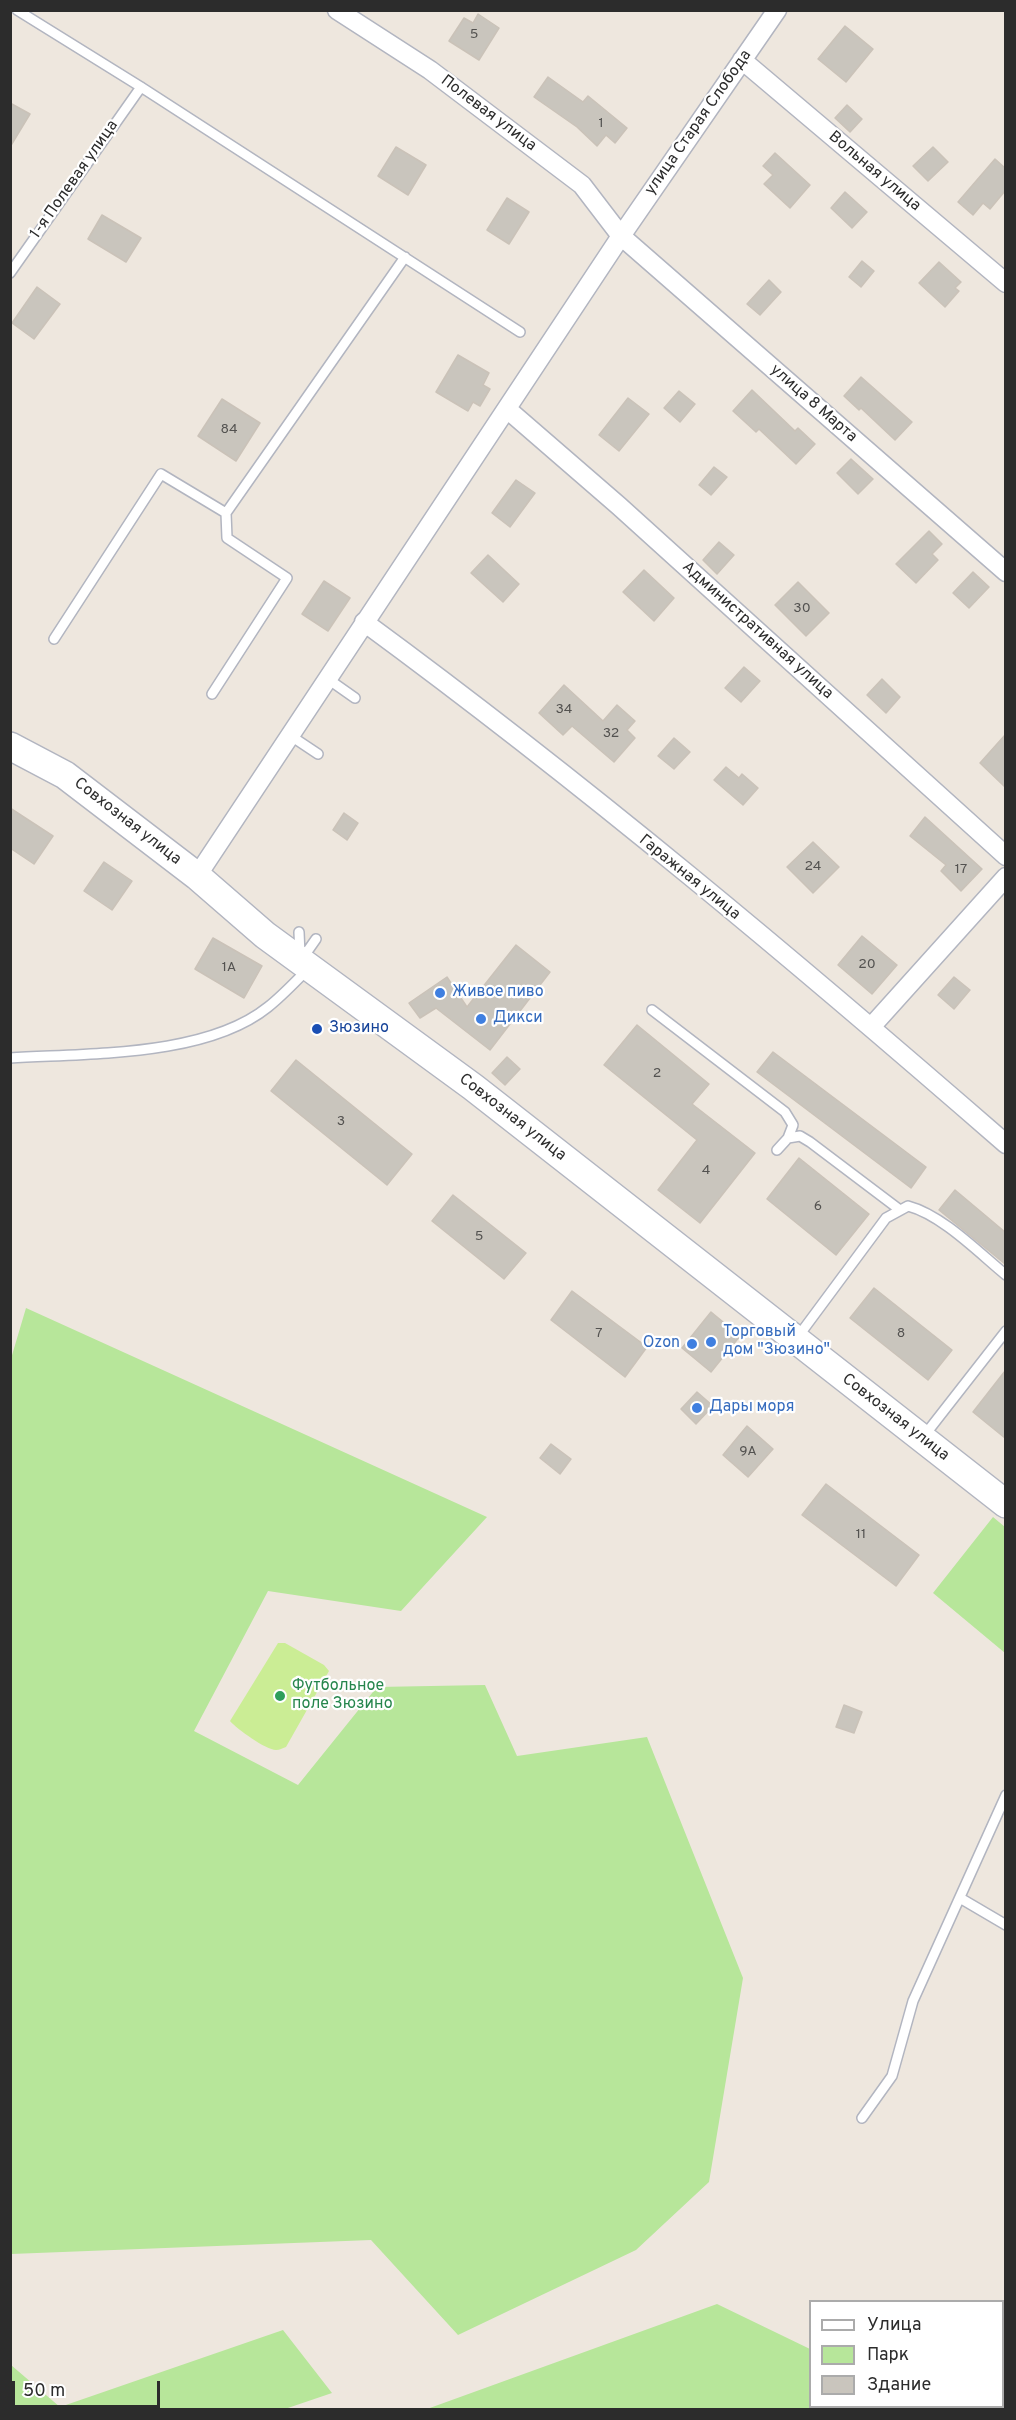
<!DOCTYPE html>
<meta charset="utf-8">
<style>
body{margin:0}
#map{position:relative;width:1016px;height:2420px;overflow:hidden;background:#eee7de;font-family:Overpass,sans-serif}
canvas{display:block}
.frame{position:absolute;inset:0;border:12px solid #2c2c2c;pointer-events:none}
.legend{position:absolute;left:809px;top:2300px;width:195px;height:108px;box-sizing:border-box;background:#fff;border:2px solid #ababab;margin:0;padding:8px 10px;list-style:none;font-size:18px;color:#2c2c2c}
.legend li{display:flex;align-items:center;gap:12px;height:30px}
.legend b{width:30px;border:2px solid #ababab}
.scale{position:absolute;left:12px;top:2381px;width:148px;height:27px;box-sizing:border-box;border:3px solid #2c2c2c;border-top:0;padding-left:8px;font-size:18px;line-height:21px;white-space:nowrap;color:#2c2c2c;-webkit-text-stroke:4px #fff;paint-order:stroke}
</style>
<div id="map">
<canvas width="1016" height="2420"></canvas>
<div class="frame"></div>
<ul class="legend">
<li><b style="height:8px;background:#fff"></b>Улица</li>
<li><b style="height:16px;background:#b7e69a"></b>Парк</li>
<li><b style="height:16px;background:#c9c5bd"></b>Здание</li>
</ul>
<div class="scale">50 m</div>
</div>
<script>
const context = document.querySelector('canvas').getContext('2d');
context.lineJoin = 'round';
function fill(path, color) {
  context.fillStyle = color;
  context.fill(path, 'evenodd');
}
function stroke(path, color, width, dash) {
  context.strokeStyle = color;
  context.lineWidth = width;
  context.lineCap = dash ? 'butt' : 'round';
  context.setLineDash(dash || []);
  context.stroke(path);
}
function drawText(font, color, halo, rows, align = 'center') {
  context.font = font + ' Overpass,sans-serif';
  context.lineWidth = 4.5;
  context.setLineDash([]);
  context.textBaseline = 'middle';
  context.strokeStyle = halo;
  context.fillStyle = color;
  for (const [text, x, y, turn = 0] of rows) {
    context.save();
    context.translate(x, y);
    context.rotate((+turn || 0) * Math.PI / 180);
    context.textAlign = isNaN(turn) ? turn : align;
    if (halo) context.strokeText(text, 0, 0);
    context.fillText(text, 0, 0);
    context.restore();
  }
}
fill(new Path2D(`
 M26,1308L487,1517L401,1611L268,1591L194,1731L298,1785L377,1687L485,1685L517,1756L647,1737L743,1978L709,2182L636,2250L458,2335L371,2240L11,2254L10,1362Z
 M993,1517L1005,1527V1653L933,1593Z
 M717,2304L810,2349V2406H928L934,2409H427Z
 M283,2330L332,2393L282,2410H13L11,2408V2365L60,2407Z`), '#b7e69a');
fill(new Path2D(`
 M278,1643H285L324,1665L329,1671L286,1747C282,1748 280,1750 276,1750C266,1750 237,1729 230,1721Z`), '#cbed95');
const building = new Path2D(`
 M478,14L499,28L479,60L449,41L464,18L473,23Z
 M845,26L873,49L846,82L818,59Z
 M548,77L583,102L588,96L627,128L615,143L606,135L597,146L577,127L534,97Z
 M10,103L30,114L10,147Z
 M847,105L862,119L850,132L835,118Z
 M396,147L426,165L408,195L378,176Z
 M933,147L948,162L928,181L913,166Z
 M775,153L810,185L790,208L764,184L773,175L763,166Z
 M995,159L1005,168V191L990,209L983,203L973,215L958,202Z
 M845,192L867,212L852,228L831,208Z
 M507,198L529,212L509,244L487,230Z
 M102,215L141,238L126,262L88,239Z
 M862,261L874,271L861,287L849,277Z
 M939,262L961,282L955,288L959,291L945,307L919,283Z
 M769,280L781,292L760,315L747,304Z
 M37,287L60,304L34,339L12,323Z
 M458,355L489,373L483,385L490,389L480,406L473,402L468,411L436,392Z
 M861,377L912,422L895,440L861,408L859,410L844,396Z
 M752,390L795,431L798,428L815,444L796,464L759,429L756,432L733,411Z
 M679,391L695,404L680,422L664,408Z
 M628,398L649,414L619,451L599,435Z
 M222,399L260,423L236,461L198,436Z
 M851,459L873,479L858,494L837,473Z
 M714,467L727,477L711,495L699,485Z
 M516,480L535,493L510,527L492,513Z
 M929,531L942,544L932,554L938,560L916,583L896,564Z
 M719,542L734,555L717,574L703,560Z
 M488,555L519,584L503,602L471,573Z
 M644,570L674,598L654,621L623,592Z
 M973,572L989,587L969,608L953,593Z
 M324,581L350,598L328,631L302,614Z
 M798,582L829,613L806,636L775,605Z
 M744,667L760,681L741,702L725,688Z
 M882,679L900,697L886,713L867,695Z
 M564,685L603,721L617,705L635,721L627,730L635,738L614,762L572,726L563,735L539,713Z
 M1005,735V787L980,763Z
 M674,738L690,752L674,769L658,756Z
 M726,767L739,778L742,774L758,788L743,805L714,780Z
 M10,808L53,836L34,864L10,848Z
 M344,813L358,823L347,840L333,830Z
 M925,817L982,869L961,891L941,871L946,865L910,836Z
 M813,842L839,867L813,893L787,867Z
 M104,862L132,881L112,910L84,891Z
 M862,936L897,965L872,994L838,965Z
 M213,938L262,966L244,998L195,969Z
 M516,945L550,972L490,1050L436,1008L420,1018L409,1003L447,977L467,1007Z
 M954,977L970,990L954,1009L938,995Z
 M637,1025L709,1084L692,1104L755,1153L700,1223L658,1190L697,1140L604,1065Z
 M773,1052L926,1167L911,1188L757,1072Z
 M507,1057L520,1069L505,1085L492,1073Z
 M296,1060L412,1154L387,1185L271,1091Z
 M799,1158L869,1214L836,1255L767,1199Z
 M955,1190L1005,1232V1264L939,1210Z
 M453,1195L526,1253L504,1279L432,1221Z
 M874,1288L952,1350L928,1380L850,1318Z
 M572,1291L647,1347L625,1377L551,1320Z
 M711,1312L740,1336L711,1372L682,1348Z
 M1005,1371V1438L973,1412Z
 M697,1392L713,1406L696,1424L681,1409Z
 M747,1426L773,1449L748,1477L723,1455Z
 M551,1444L571,1459L560,1474L540,1458Z
 M826,1484L919,1555L896,1586L802,1515Z
 M844,1705L862,1712L854,1733L836,1727Z`);
fill(building, '#c9c5bd');
stroke(building, '#cac2b8', 1.5);
const lane = new Path2D(`
 M17,10L141,87L520,332
 M10,273L141,87
 M54,639L161,474L226,513L405,257
 M328,679L355,698
 M212,694L287,578L227,538L226,513
 M291,736L318,754
 M299,932L300,955
 M302,959L316,939
 M652,1010L785,1112L793,1125L788,1138L777,1150
 M10,1058C88,1053 206,1057 268,1007C282,996 295,982 308,969
 M788,1138L800,1136L810,1142L900,1210
 M797,1338L886,1218L908,1206C942,1215 978,1252 1006,1275
 M924,1436L1006,1331
 M960,1898L1006,1925
 M862,2118L892,2076L913,2001L1006,1795`);
const street = new Path2D(`
 M337,10L430,70L582,185L621,236L1006,572
 M742,60L1006,283
 M507,409L619,506L1006,856
 M364,622C586,785 798,963 1006,1144
 M197,876L621,236L777,10
 M871,1027L1006,877`);
const secondary = new Path2D(`
 M10,746L65,775L197,876L265,935L473,1087L1006,1504`);
stroke(lane, '#b2b5c0', 12);
stroke(street, '#b2b5c0', 21);
stroke(secondary, '#b2b5c0', 30);
stroke(lane, '#fff', 9);
stroke(street, '#fff', 18);
stroke(secondary, '#fff', 27);
for (const [x, y, r, color] of [
 [440,993,6,"#3f7fe0"],
 [481,1019,6,"#3f7fe0"],
 [317,1029,6,"#1a4fb4"],
 [711,1342,6,"#3f7fe0"],
 [692,1344,6,"#3f7fe0"],
 [697,1408,6,"#3f7fe0"],
 [280,1696,6,"#2e9e5b"]
]) {
  const dot = new Path2D();
  dot.arc(x, y, r, 0, 2 * Math.PI);
  context.fillStyle = color;
  context.fill(dot);
  stroke(dot, '#fff', 2);
}
drawText('14px', '#535250', null, [
 ["5",474,35],
 ["1",601,124],
 ["84",229,430],
 ["30",802,609],
 ["34",564,710],
 ["32",611,734],
 ["24",813,867],
 ["17",961,870],
 ["20",867,965],
 ["1А",229,968],
 ["2",657,1074],
 ["3",341,1122],
 ["4",706,1171],
 ["6",818,1207],
 ["5",479,1237],
 ["7",599,1334],
 ["8",901,1334],
 ["9А",748,1452],
 ["11",861,1535]
]);
drawText('16px', '#2c2c2c', '#fff', [
 ["Полевая улица",488,114,37],
 ["улица Старая Слобода",699,123,-55],
 ["Вольная улица",874,172,40],
 ["1-я Полевая улица",75,180,-55],
 ["улица 8 Марта",813,404,41],
 ["Административная улица",757,631,42],
 ["Совхозная улица",127,822,38],
 ["Гаражная улица",689,878,39],
 ["Совхозная улица",512,1118,38],
 ["Совхозная улица",895,1418,38]
]);
drawText('16px', '#366cbe', '#fff', [
 ["Живое пиво",452,993],
 ["Дикси",493,1019],
 ["Торговый",723,1333],
 ["дом \"Зюзино\"",723,1351],
 ["Ozon",680,1344,"right"],
 ["Дары моря",709,1408]
], 'left');
drawText('16px', '#164399', '#fff', [
 ["Зюзино",329,1029]
], 'left');
drawText('16px', '#27864d', '#fff', [
 ["Футбольное",292,1687],
 ["поле Зюзино",292,1705]
], 'left');
</script>
